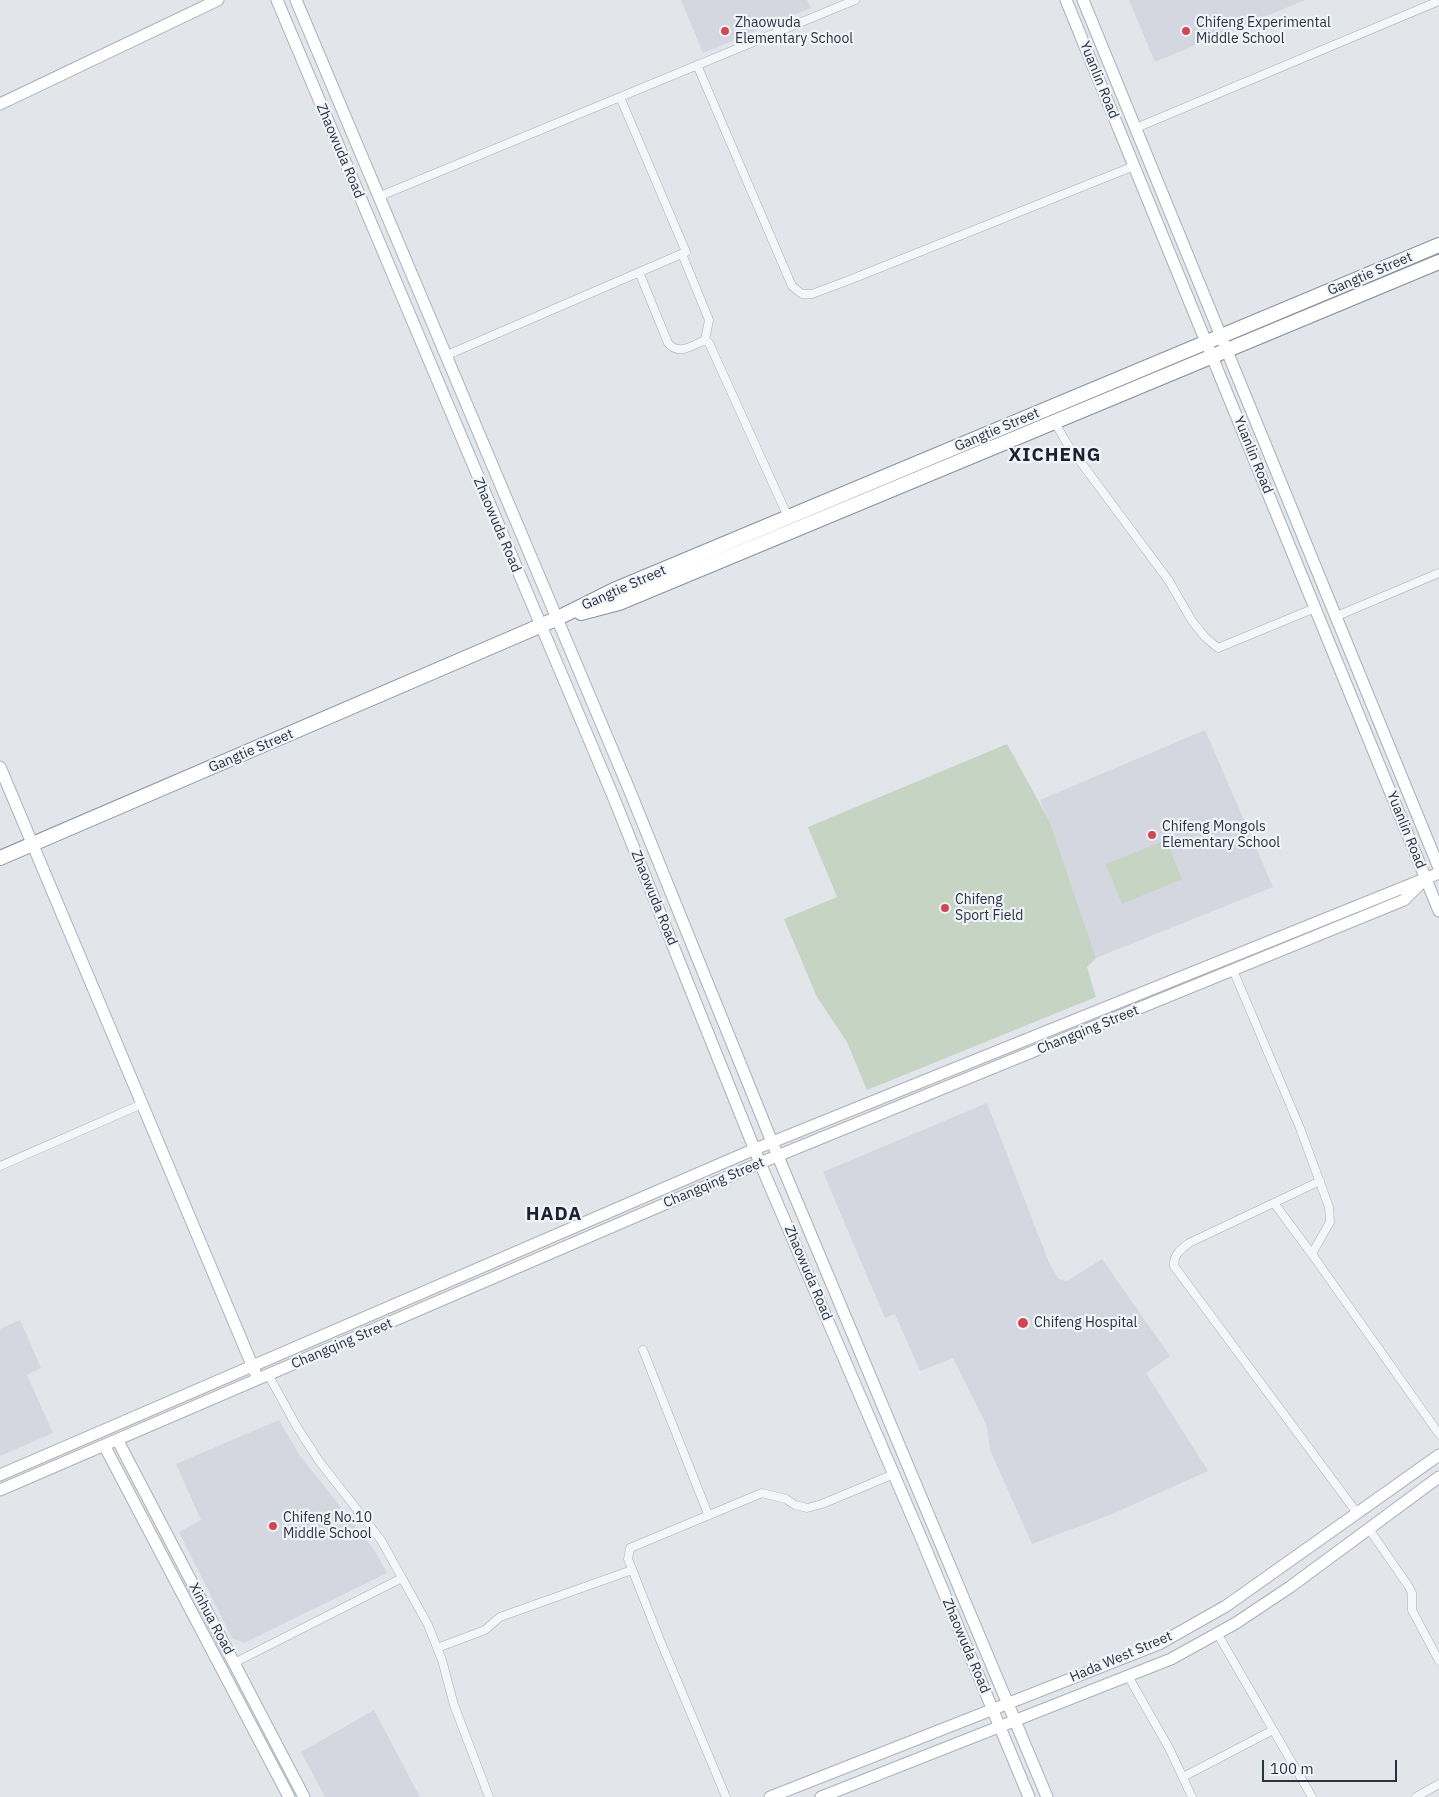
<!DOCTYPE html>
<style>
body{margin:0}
#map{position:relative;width:1439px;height:1797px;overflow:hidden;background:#e2e5ea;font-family:"IBM Plex Sans",sans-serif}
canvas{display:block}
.scale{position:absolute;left:1262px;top:1760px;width:135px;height:22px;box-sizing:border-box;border:2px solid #293142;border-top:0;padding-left:6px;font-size:15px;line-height:18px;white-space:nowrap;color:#293142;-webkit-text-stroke:4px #f1f4f8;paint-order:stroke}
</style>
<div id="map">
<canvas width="1439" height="1797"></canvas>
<div class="scale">100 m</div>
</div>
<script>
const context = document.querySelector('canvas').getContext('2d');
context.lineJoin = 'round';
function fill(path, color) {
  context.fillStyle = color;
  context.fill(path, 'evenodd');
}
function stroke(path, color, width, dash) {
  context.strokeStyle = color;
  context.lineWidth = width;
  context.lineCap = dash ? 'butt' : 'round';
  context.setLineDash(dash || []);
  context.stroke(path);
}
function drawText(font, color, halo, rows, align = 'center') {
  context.font = font + ' "IBM Plex Sans",sans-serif';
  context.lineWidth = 4.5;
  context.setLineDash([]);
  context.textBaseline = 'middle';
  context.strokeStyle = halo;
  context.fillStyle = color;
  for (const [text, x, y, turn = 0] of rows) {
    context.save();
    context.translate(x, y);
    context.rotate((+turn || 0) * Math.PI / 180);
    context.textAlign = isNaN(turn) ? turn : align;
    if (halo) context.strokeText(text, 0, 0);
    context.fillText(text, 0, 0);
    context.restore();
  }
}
fill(new Path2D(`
 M681,0H807L811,8L703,53Z
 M1129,0H1305L1155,62Z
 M1205,730L1273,887L1096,958L1050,822L1040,800Z
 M987,1103L1050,1265L1059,1279L1067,1281L1102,1259L1170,1356L1146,1373L1208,1471L1110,1515L1032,1544L990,1450L987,1426L953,1358L920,1371L895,1314L885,1318L823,1172Z
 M20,1320L41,1368L27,1375L53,1433L0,1456V1329Z
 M279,1420L298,1453L373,1548L387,1573L244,1643L232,1638L179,1532L201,1520L176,1464Z
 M374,1710L420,1797H325L301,1752Z`), '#d4d7df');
fill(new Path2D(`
 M1007,744L1050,822L1096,958L1087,967L1096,997L867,1090L847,1042L817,997L784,919L837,897L808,827Z
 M1166,840L1182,879L1122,904L1106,864Z`), '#c6d4c3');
const street = new Path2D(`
 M697,65L792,286L802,294H812L852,279L1134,166
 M1136,128L1439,1
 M378,197L855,0
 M682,254L709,320L705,340
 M639,272L668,343C679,356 691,346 705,340L709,343L788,517
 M445,356L686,252L620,97
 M1055,423L1068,445L1169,581L1192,621L1205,637L1218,648L1315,608
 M1337,616L1439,573
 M1233,970L1300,1128L1329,1207L1330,1222L1313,1252L1314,1257L1439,1434
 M0,1166L142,1104
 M1320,1181L1189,1243C1181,1249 1173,1255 1174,1266L1357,1513
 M1274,1203L1314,1257
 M643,1350L708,1514
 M269,1376L297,1427L319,1461L381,1540L428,1625L442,1660L454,1705L489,1797
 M1369,1529L1409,1587L1412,1593V1610L1439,1661
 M1217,1633L1312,1797
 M437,1648L485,1630L500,1617L632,1570
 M234,1663L402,1578
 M1128,1676L1169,1748L1192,1797
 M1183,1777L1273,1730
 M726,1797L660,1640L628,1559L630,1548L762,1493L786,1499L795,1505L807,1508L822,1504L894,1474
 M1416,1797L1439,1784`);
const secondary = new Path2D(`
 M277,0L613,796L760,1163L922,1540L1029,1797
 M296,0L629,789L772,1142L1047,1797
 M1066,0L1439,911
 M1083,0L1439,868
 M0,104L218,0
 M0,767L255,1372
 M118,1441L304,1797
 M105,1447L289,1797
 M0,1475L755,1149L1439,873
 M0,1490L760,1163L1404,900L1423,881
 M770,1797L1159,1644L1226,1606L1439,1455
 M821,1797L1171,1659L1236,1623L1290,1587L1439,1477`);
const highway = new Path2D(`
 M581,613L619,603L1439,262
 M0,858L556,619L614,590L1439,245`);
stroke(street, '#aaafb8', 9);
stroke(secondary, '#aaafb8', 13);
stroke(highway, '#8991a1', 16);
stroke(street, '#f4f6f8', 8);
stroke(secondary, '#fff', 11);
stroke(highway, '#fff', 14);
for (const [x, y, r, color] of [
 [725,31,5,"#d04654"],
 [1186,31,5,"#d04654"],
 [1152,835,5,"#d04654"],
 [945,908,5,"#d04654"],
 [1023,1323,6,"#d04654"],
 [273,1526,5,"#d04654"]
]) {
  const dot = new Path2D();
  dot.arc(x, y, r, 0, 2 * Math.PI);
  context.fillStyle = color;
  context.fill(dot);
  stroke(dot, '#f1f4f8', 2);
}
drawText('14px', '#293142', '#f1f4f8', [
 ["Zhaowuda",735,23],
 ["Elementary School",735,39],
 ["Chifeng Experimental",1196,23],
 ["Middle School",1196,39],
 ["Chifeng Mongols",1162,827],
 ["Elementary School",1162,843],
 ["Chifeng",955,900],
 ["Sport Field",955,916],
 ["Chifeng Hospital",1034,1323],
 ["Chifeng No.10",283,1518],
 ["Middle School",283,1534]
], 'left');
drawText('14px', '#293142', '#f1f4f8', [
 ["Yuanlin Road",1099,80,68],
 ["Zhaowuda Road",340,151,67],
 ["Gangtie Street",1370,274,-23],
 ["Gangtie Street",997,430,-23],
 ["Yuanlin Road",1253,455,68],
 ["Zhaowuda Road",497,525,67],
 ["Gangtie Street",624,588,-24],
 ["Gangtie Street",251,751,-23],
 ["Yuanlin Road",1406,830,68],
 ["Zhaowuda Road",654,898,68],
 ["Changqing Street",1088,1030,-22],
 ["Changqing Street",714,1183,-23],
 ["Zhaowuda Road",808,1273,67],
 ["Changqing Street",342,1344,-23],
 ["Xinhua Road",211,1619,62],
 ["Zhaowuda Road",966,1646,67],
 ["Hada West Street",1121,1657,-23]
]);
context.letterSpacing = '1px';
drawText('bold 19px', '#1c2233', '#f1f4f8', [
 ["XICHENG",1055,456],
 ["HADA",554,1215]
]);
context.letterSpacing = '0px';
</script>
